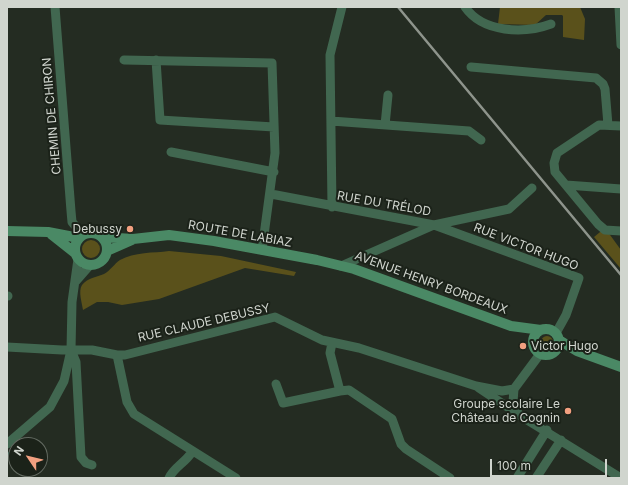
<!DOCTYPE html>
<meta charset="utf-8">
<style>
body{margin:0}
#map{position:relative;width:628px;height:485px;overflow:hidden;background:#242c22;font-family:Inter,sans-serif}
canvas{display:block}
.frame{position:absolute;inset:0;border:8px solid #d0d5ce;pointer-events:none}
.north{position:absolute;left:8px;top:437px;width:40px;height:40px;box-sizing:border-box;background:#1b2219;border:1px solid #636a61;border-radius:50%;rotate:305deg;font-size:11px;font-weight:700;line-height:16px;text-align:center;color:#d0d5ce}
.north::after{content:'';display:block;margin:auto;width:14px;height:18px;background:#f2a080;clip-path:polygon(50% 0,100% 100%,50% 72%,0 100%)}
.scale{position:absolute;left:490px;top:459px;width:117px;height:18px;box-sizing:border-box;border:2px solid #d0d5ce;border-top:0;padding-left:5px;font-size:12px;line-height:14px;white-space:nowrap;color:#d0d5ce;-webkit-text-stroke:3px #1b2219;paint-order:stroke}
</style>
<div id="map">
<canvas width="628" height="485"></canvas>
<div class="frame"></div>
<div class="north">N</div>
<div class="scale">100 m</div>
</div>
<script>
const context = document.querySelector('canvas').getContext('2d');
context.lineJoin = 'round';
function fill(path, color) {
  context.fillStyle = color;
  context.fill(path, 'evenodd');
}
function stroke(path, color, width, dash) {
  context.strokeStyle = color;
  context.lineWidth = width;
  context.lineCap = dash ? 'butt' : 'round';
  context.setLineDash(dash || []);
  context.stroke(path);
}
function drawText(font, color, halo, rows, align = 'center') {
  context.font = font + ' Inter,sans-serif';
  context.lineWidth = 4;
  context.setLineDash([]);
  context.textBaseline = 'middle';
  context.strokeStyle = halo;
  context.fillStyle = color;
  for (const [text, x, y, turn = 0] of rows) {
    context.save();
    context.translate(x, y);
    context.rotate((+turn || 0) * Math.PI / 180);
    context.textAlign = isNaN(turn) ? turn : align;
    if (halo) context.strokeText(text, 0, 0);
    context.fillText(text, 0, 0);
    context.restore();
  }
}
fill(new Path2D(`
 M500,7H580L585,19L584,40L563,37V16L562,15H546L535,25L498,24Z
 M605,228L621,250V269L594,237Z
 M82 249a9 9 0 1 1 18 0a9 9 0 1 1-18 0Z
 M169,251L221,256L296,272L294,276L245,268L159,299L122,305L108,302H97L83,310C82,303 78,291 82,285C87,278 97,277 104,274C111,270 114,264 120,260C134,252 154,253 169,251Z
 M541 342a6 6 0 1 1 12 0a6 6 0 1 1-12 0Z`), '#5a511b');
stroke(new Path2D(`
 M7,455L16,449`), '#108a75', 2.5);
stroke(new Path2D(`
 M55,7L71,211L72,222L83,235
 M465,7C483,33 524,34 551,24
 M619,7L621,45
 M124,60L272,63L275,153L262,250
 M156,60L160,120L274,127
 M471,67L596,78L603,84L605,89L608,125
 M331,121L469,131L481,140
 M385,125L388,95
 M621,126L599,125L557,153L554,163L555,172L598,224L605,230L621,231
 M171,152L274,172
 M566,185L621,189
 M271,194L434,225L509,209L532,188
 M332,207L330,55L342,7
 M341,266L434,225L579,278L566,315L556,333
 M76,281L90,265
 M7,296H8
 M332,343L330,353L340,391
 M7,347L62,350H92L117,355H125L275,317L322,340L359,348L476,386L502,391L514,389L540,354
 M71,350L76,362L81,457L86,463L92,465
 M117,355L127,402L134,414L236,478
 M276,384L283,403L340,391L349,390L392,419L401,444L406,449L450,478
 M479,388L518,414
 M514,389L513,402L519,415L621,478
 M7,444L50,407L64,381L71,350L72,302L78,259
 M169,478C174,467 185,463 192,452
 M517,478L547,430
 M536,478L561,440`), '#416750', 9);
stroke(new Path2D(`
 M7,231L48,232L79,238
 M75 249a16 16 0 1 1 32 0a16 16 0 1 1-32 0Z
 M51,234L75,253
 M102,237L133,239L169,235L214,241L317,260L354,269L511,326L541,330
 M107,251L132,240
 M533 342a13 13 0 1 1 26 0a13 13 0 1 1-26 0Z
 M559,340L577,351L621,367`), '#4a8965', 10);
stroke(new Path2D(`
 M398,7L621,275`), '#8e948c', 2.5);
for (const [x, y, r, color] of [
 [130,229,4,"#f2a080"],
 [523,346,4,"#f2a080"],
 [568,411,4,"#f2a080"]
]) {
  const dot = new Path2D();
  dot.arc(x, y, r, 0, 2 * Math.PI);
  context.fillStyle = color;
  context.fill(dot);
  stroke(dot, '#1b2219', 1.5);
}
drawText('12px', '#d0d5ce', '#1b2219', [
 ["CHEMIN DE CHIRON",52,116,-95],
 ["RUE DU TRÉLOD",384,204,10],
 ["ROUTE DE LABIAZ",240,234,10],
 ["RUE VICTOR HUGO",526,247,21],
 ["AVENUE HENRY BORDEAUX",431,283,20],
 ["RUE CLAUDE DEBUSSY",204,323,-13]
]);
drawText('12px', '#d0d5ce', '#1b2219', [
 ["Debussy",122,229],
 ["Victor Hugo",531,346,"left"],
 ["Groupe scolaire Le",560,404],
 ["Château de Cognin",560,418]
], 'right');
</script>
